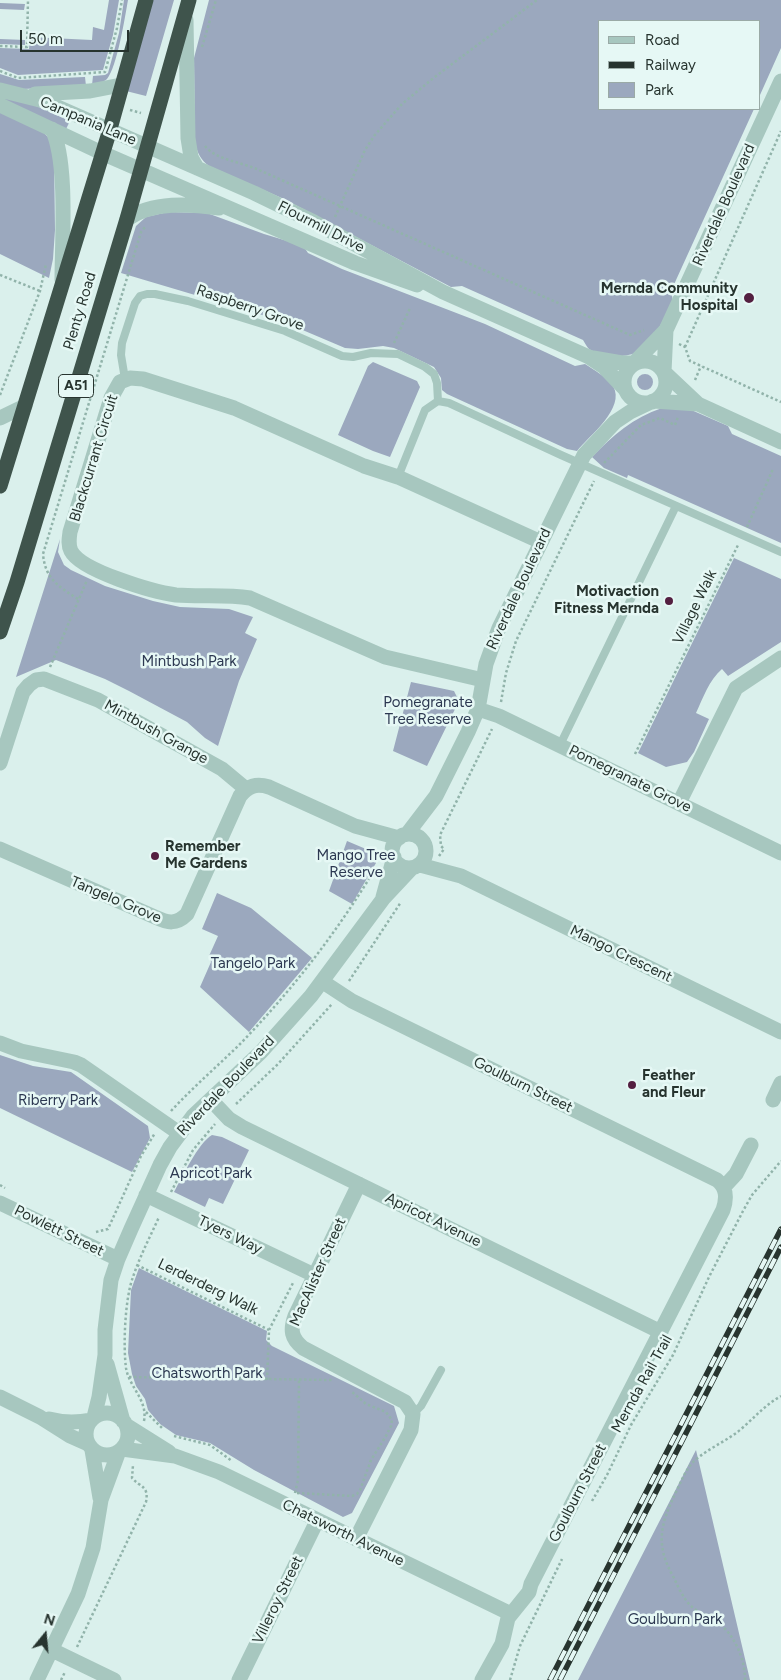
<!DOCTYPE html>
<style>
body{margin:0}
#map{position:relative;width:781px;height:1680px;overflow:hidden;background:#daf0ec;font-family:Figtree,sans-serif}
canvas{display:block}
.legend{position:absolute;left:598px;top:20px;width:162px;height:90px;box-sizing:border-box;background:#e6f8f5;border:1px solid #9aaaa6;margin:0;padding:6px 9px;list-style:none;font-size:15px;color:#27342f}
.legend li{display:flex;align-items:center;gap:10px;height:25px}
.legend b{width:25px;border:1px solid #9aaaa6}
.north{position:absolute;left:20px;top:1610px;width:50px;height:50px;-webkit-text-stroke:4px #e6f8f5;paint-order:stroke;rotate:17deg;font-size:14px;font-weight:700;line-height:20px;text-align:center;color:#27342f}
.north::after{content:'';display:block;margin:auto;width:18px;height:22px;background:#27342f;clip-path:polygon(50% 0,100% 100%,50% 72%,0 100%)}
.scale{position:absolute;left:20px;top:30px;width:109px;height:22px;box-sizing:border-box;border:2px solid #27342f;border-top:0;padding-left:6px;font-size:15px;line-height:18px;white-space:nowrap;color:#27342f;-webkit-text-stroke:4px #e6f8f5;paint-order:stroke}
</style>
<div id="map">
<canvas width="781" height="1680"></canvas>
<ul class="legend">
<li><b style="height:6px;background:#a7c7bf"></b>Road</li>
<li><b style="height:6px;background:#27342f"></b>Railway</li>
<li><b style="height:14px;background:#9ba8be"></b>Park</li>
</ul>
<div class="north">N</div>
<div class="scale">50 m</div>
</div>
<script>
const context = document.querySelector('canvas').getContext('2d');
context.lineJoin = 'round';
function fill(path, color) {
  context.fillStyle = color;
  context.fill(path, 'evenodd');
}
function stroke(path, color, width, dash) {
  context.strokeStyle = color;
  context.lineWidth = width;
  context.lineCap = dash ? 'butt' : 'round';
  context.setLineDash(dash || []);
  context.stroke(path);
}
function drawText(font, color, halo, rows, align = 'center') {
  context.font = font + ' Figtree,sans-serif';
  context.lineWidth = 5;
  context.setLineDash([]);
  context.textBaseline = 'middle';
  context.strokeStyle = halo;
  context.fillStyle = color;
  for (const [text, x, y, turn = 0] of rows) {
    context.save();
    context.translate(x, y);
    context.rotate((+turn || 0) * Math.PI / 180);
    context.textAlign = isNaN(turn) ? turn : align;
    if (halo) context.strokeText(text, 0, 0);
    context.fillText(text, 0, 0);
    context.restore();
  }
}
fill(new Path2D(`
 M109,0H119L113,35L103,70L18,75L0,68V48L29,49L30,37L92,40L93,27L104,30Z
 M124,0H128C125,17 117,67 107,79C103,83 98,83 92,85L93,76L105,75L108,73L119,33Z
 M153,0H174L146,96L126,91Z
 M209,0H781V48L760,95V21H600V109H754L671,291C672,295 673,299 672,303C668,316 650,343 638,351C628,359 600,357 589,349C587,347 585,343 583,340L462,286L451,287L284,199L209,166C201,160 198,154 195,144L194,58Z
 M0,3L25,4L24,10L0,9Z
 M0,39L25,40V45L0,44Z
 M0,74L19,80L84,77H85L86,86L23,89L0,85Z
 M0,95L34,105L70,121L66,129L0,100Z
 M0,110L43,132L49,138L54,155L55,230L53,259L49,278L0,254Z
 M168,212L207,213L264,234L294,243L304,247L308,253L342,269L485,324L575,366L585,364C594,370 607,377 613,386C626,408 589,436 577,451L567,449L447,394L442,390L441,378L434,367L394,348L383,346L358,349L345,348L279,320L121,273L136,226L146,217Z
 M373,362L417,381L420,387L390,457L373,451L338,435L368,366Z
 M637 382a8 8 0 1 1 16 0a8 8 0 1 1-16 0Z
 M662,408L689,409L728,426L732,434L781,456V543L628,475L627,478L604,468L592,457C613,435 633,418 662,408Z
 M60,539L58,552L64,565L71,570L105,586L153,601L180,607L229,609L253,617L245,633L257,639L239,681L218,746L205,738L187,722L129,691L105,679L56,660L16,677Z
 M734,558L781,579V642L728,676L722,669C709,680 703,698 696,713L709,719L694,752L687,762L666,767L638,753Z
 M411,682L454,691L459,701L427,766L393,751Z
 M347,841L373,852L376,863L352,904L329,891Z
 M217,893L251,908L312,958L249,1032L200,987L211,962L209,956L218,936L202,929Z
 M0,1055L33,1066L71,1072L148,1126L150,1138L132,1172L0,1108Z
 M212,1135L222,1137L249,1150L223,1204L209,1198L205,1207L174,1192C182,1178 198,1143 212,1135Z
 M139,1268L267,1331L266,1340L272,1346L394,1406L399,1423L352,1513L343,1517L254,1470L210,1443L176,1435L160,1424L148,1410L145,1399L136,1386L132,1374L128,1353L131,1290Z
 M696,1450L750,1680H578Z`), '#9ba8be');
stroke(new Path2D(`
 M0,46L27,47L28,0
 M202,47L216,0
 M0,71L18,78L105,72L117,28L122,0
 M130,110L141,113
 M205,146C216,160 242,162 259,170L630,335L644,330
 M335,217L365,150L374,136L402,104L431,80L537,0
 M0,275L40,291
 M394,343L410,308
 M679,344L685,347L690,361L781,402
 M685,347L781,131
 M695,380L701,366
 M0,395L40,291L46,264
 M604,463L641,425L660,418L675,425L678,417
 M747,527L773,469
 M78,599C59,587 45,579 43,554L141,232L146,226
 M50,667L87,580
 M501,702L506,673L516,641L594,481
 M635,754L738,545
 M439,856L444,849L441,846L440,835L492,729
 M349,981L401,902
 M236,1104L278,1064L332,1004
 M171,1111C194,1086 219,1065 242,1042C293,989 337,932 375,869
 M0,1185L5,1188
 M171,1192L193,1150L215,1124
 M96,1232L108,1229L141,1156L155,1133
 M137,1265L269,1330
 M129,1377L332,1380
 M267,1380L269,1330L294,1281
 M146,1412L163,1429
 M144,1421C148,1400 129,1387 126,1368C123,1345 125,1298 133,1277C140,1256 150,1237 159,1217
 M174,1436L210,1445L232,1461
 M295,1493L298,1480L299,1380
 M297,1493L352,1496L357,1494L360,1490L371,1460L386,1436L391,1426L392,1420L386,1412L366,1404L351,1391
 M592,1501L607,1475L631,1425L673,1355L709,1277L743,1211L752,1195L781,1161
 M77,1647L146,1502C149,1486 141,1488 132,1478L133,1465
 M61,1680L65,1672
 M510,1680L520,1646L562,1559
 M745,1680C745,1658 734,1633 715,1620C707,1615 696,1612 689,1604C683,1597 678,1587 674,1578C655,1545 660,1525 676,1492C681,1482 685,1471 693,1462C707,1449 725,1442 740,1430C754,1418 765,1405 781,1396`), '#91b3aa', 2.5, [2.5, 2.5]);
stroke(new Path2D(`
 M125,379L121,355L122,343L135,303L140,296L147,294H155L188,301L285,331L342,356L353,357L371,353L398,354L425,367L434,374L437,383L438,401
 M398,477L425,410L438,401L449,403L561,455L781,552
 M560,745L676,506
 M413,1414L421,1406L441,1370`), '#a7c7bf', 8);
stroke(new Path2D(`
 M186,20L188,138L191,157L197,168
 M0,90L44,101L254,193L314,222L443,292L589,357L604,367L624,388
 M35,94L90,91L121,85
 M0,105L102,153L355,263L417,285
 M52,129C68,162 62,241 62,280
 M127,219C153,201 190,204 219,208
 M593,358L622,363H635
 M624 382a21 21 0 1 1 42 0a21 21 0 1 1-42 0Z
 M635,362L666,330L781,81
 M664,372L698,404L781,442
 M664,372L666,330
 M654,401L698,404
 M0,418L25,406
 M483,680L385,657L250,598C225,594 201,597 176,595C154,592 81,571 71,551C68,545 69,539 70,532L111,398L120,382L130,378L143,379L234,408L364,466L398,477L541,542
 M478,709L499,716L781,853
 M0,763L23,692L29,685L36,680L44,679L98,700L222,769L246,789
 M679,803L736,688L781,658
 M407,834L436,796L468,732L478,709L486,664L499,628L584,455L615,422L630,412L653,401
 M392 851a17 17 0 1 1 34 0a17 17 0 1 1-34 0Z
 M0,849L155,917C168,923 176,925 187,914L240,796C248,786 256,783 269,787L355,826L399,838
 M420,865L461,876L781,1032
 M383,897L394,857
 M323,982L352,1001L717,1180C727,1188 727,1198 723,1210L531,1584L529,1592L508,1618L502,1644L482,1680
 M0,1043L21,1051L74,1062L81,1065L179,1133
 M211,1100L229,1119L242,1127L661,1332
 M773,1100L781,1083
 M724,1187L736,1174L751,1145
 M146,1195L314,1275
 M0,1203L118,1259
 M107,1364L123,1421
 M0,1397L40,1417L70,1436L88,1444
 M86 1434a21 21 0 1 1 42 0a21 21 0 1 1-42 0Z
 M94,1417L99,1397L105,1355V1330L111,1280L118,1259L131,1229L160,1165L170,1147L193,1116L261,1052L311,996L383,899L412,868
 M49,1419C64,1423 76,1423 91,1420
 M126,1425L169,1452
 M122,1449L175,1456L219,1472L511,1614
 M92,1450L100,1498
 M356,1539L411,1430L413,1414L405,1402L303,1348C291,1338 290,1330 295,1316L359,1184
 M52,1650L114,1680
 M37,1680L78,1594L93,1548L101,1500L119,1451
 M239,1680L317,1521`), '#a7c7bf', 15);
stroke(new Path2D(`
 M0,486L108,136L146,0
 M0,632L17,582L127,219L189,0`), '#3f544c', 15);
const rail = new Path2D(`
 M550,1680L781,1229
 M560,1680L781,1247`);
stroke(rail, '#27342f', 5.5);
stroke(rail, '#e6f8f5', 4, [11]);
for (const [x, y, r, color] of [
 [749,298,6,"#531f40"],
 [669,601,5,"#531f40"],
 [155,856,5,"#531f40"],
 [632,1085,5,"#531f40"]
]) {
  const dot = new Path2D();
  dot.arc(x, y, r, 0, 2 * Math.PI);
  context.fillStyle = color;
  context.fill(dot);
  stroke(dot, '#e6f8f5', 2);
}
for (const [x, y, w] of [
 [76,386,35]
]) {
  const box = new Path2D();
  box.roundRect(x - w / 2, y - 11.5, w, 23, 4);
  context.fillStyle = '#e6f8f5';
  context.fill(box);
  stroke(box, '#27342f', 1);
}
drawText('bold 14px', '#27342f', null, [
 ["A51",76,386]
]);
drawText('15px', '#27342f', '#e6f8f5', [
 ["Campania Lane",88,121,23],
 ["Riverdale Boulevard",724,205,-66],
 ["Flourmill Drive",321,227,27],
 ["Raspberry Grove",250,308,19],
 ["Plenty Road",80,311,-73],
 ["Blackcurrant Circuit",94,458,-73],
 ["Riverdale Boulevard",519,589,-65],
 ["Village Walk",695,607,-64],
 ["Mintbush Grange",156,732,29],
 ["Pomegranate Grove",630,779,26],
 ["Tangelo Grove",116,900,23],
 ["Mango Crescent",621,954,26],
 ["Goulburn Street",523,1085,26],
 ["Riverdale Boulevard",226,1086,-46],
 ["Apricot Avenue",433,1220,26],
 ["Powlett Street",59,1231,26],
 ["Tyers Way",230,1235,26],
 ["MacAlister Street",318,1272,-66],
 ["Lerderderg Walk",208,1287,26],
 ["Mernda Rail Trail",642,1384,-61],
 ["Goulburn Street",578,1493,-63],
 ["Chatsworth Avenue",343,1533,26],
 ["Villeroy Street",278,1600,-64]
]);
drawText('bold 15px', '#27342f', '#e6f8f5', [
 ["Mernda Community",738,289],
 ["Hospital",738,306],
 ["Motivaction",659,592],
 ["Fitness Mernda",659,609],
 ["Remember",165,847,"left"],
 ["Me Gardens",165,864,"left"],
 ["Feather",642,1076,"left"],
 ["and Fleur",642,1093,"left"]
], 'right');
drawText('15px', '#2c3851', '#e6f8f5', [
 ["Mintbush Park",189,662],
 ["Pomegranate",428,703],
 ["Tree Reserve",428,720],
 ["Mango Tree",356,856],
 ["Reserve",356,873],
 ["Tangelo Park",253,964],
 ["Riberry Park",58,1101],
 ["Apricot Park",211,1174],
 ["Chatsworth Park",207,1374],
 ["Goulburn Park",675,1620]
]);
</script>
